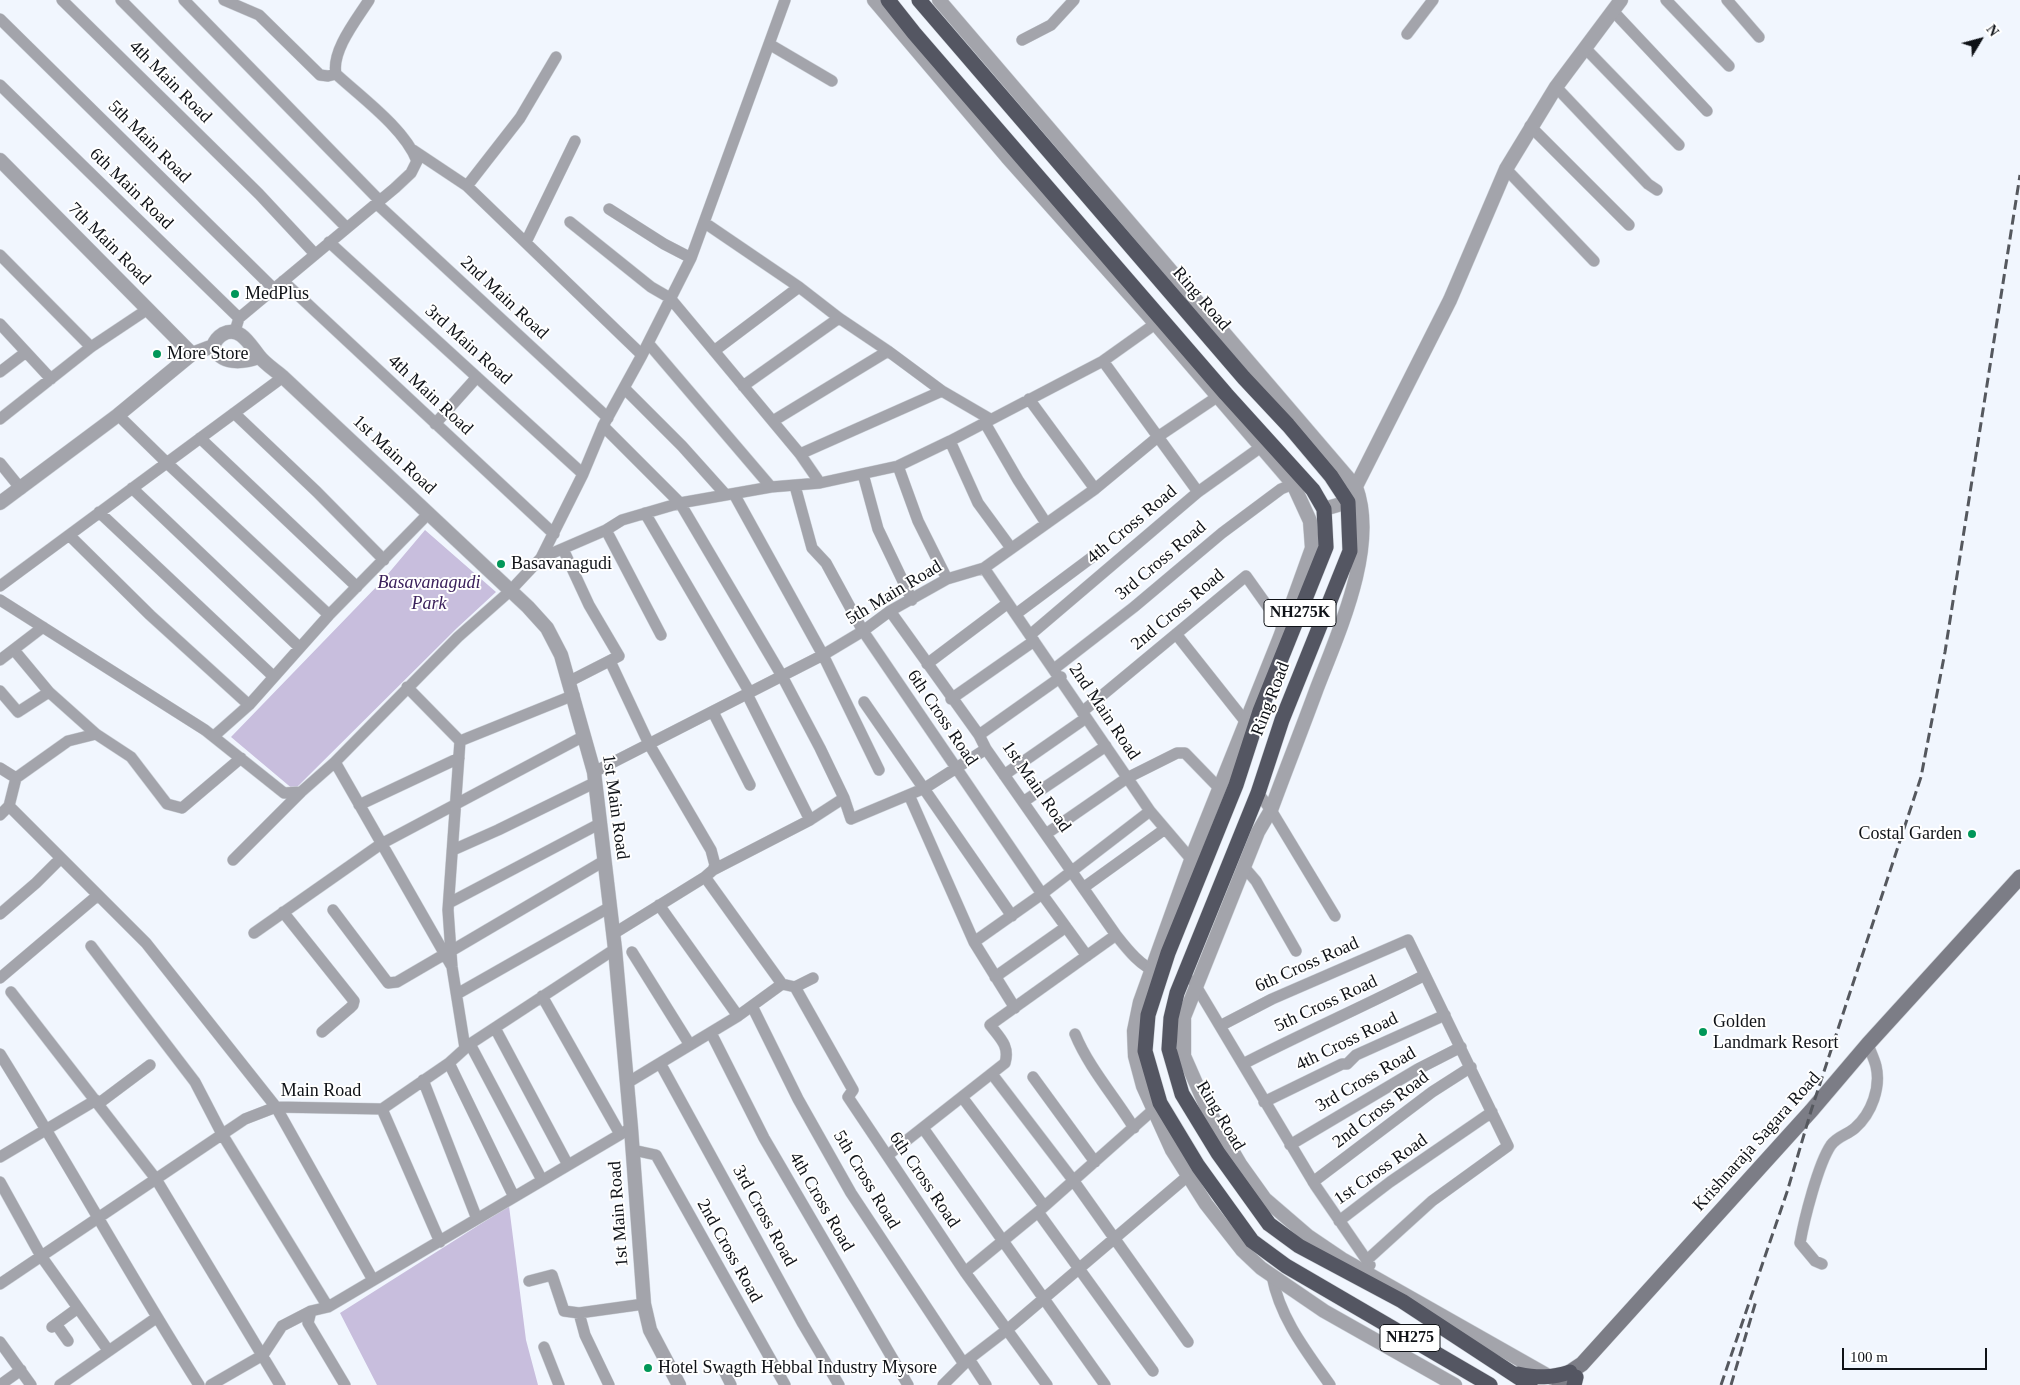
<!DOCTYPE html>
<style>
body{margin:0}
#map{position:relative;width:2020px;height:1385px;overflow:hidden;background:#f1f6fe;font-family:Georgia,serif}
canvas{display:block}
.north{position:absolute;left:1955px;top:15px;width:50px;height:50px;-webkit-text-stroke:4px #fff;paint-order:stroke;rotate:53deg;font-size:14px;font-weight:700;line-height:20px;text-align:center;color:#0f1217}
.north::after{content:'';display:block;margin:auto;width:18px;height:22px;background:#0f1217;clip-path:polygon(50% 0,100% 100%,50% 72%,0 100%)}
.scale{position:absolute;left:1842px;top:1348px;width:145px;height:22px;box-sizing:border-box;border:2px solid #0f1217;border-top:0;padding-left:6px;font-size:15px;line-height:18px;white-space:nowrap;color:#0f1217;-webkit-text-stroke:4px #fff;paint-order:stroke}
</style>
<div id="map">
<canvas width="2020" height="1385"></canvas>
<div class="north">N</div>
<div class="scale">100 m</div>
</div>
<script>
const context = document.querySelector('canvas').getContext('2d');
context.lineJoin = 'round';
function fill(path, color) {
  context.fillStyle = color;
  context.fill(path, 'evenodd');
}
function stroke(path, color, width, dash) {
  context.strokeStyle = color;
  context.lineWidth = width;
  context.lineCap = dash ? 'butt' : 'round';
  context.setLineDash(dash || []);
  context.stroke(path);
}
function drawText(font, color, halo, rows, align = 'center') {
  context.font = font + ' Georgia,serif';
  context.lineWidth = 4;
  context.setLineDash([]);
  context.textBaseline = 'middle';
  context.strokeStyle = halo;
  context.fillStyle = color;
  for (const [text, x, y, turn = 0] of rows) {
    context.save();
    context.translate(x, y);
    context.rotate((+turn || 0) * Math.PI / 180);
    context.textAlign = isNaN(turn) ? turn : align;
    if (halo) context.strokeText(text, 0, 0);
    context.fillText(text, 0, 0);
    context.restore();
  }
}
fill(new Path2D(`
 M425,530L496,592L457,628L294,790L231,737L382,581Z
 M509,1206L526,1340L538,1385H377L340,1313Z`), '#c8bedd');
const minor = new Path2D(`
 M62,0L259,194L315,254
 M121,0L346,227
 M184,0L379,200
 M224,0L259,15L320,75L328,76L336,74C361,97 405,129 417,161L411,173L395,188L239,318L235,331
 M1666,0L1729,66
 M1727,0L1759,37
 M1613,11L1707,111
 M0,19L274,289
 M1407,34L1433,0
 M1022,40L1051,25L1074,0
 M769,44L832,81
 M1585,48L1679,145
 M336,74C331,51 357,19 369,0
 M0,85L239,318
 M1556,87L1648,184L1657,190
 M1530,126L1629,225
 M413,150L467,186L642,355
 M1506,169L1594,261
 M467,186L520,118L556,57
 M376,203L608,418
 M609,209L664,244L691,258
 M570,222L651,287L670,298L800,454L820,483
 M705,223L799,287L839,318L888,351L942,391L990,419
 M329,242L583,474
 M526,242L575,141
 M0,255L91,347
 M283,281L554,534
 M0,324L51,379
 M648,343L771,487
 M714,351L799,287
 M1103,361L1198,492
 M0,372L26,352
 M743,386L839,318
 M624,388L682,446L726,495
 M1029,399L1095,489
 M234,413L317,492L384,560
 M118,415L167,463L329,615
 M0,419L91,347L148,309
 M773,421L888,351
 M985,423L1018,480L1046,523
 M435,424L477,377
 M603,426L680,503L782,676L820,748L844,798L851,819L925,788L986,749
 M200,438L357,587
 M950,441L978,503L1011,548
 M800,454L942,391
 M0,463L21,489
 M898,466L918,521L947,579
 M863,474L878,529L912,600
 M795,486L812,548L826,563L863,631L1042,894L1087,956
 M132,488L299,647
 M734,494L823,655L879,770
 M99,512L274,677
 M645,513L750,693
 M606,530L661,635
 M69,535L150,615L249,705
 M563,549L589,605L619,656L570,681
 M541,558L606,530L622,520L680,503L771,487L820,483L898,466L950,441L1103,361L1155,324
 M984,568L1150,811L1196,865
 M0,586L283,377
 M0,600L205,730L284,793L301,792L335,762L458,637L510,591L541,558L583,474L603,426L642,355L691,258L785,0
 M890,611L979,735L986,749L1116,935C1127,949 1141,967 1159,973
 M1016,614L1103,549
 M1176,634L1245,721
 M1030,635L1198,492L1261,447
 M14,650L49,692L96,734
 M0,660L43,627
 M610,661L649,744L711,850L715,865L713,870L705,877L613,934
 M927,664L1008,603
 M1054,669L1134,607L1222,533L1281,489L1293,484
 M407,687L460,741
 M0,691L18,712L49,692
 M747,694L810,820
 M951,699L1034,641
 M864,702L1012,916
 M713,712L750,785
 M1082,712L1246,576L1283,628
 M979,735L1061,677
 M214,736L249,705L329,615L428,514
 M460,741L448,910L452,967L465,1048
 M460,741L574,695
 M335,762L451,965
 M0,768L16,778
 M594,772L823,655L863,631L890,611L947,579L984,568L1095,489L1159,436L1217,397
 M1004,775L1086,718
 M1258,793L1271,810L1335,916
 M909,795L974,942L1015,1008
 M1023,802L1106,746
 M359,805L459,758
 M9,806L146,943L276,1107L373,1280
 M0,815L9,806L16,778L68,741L96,734L131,757L167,804L182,808L241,758
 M1046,834L1127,778L1177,753H1185L1219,788
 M453,850L498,830L594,783
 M233,860L301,792
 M1244,867L1256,881L1296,951
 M713,870L810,820L844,798
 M705,877L782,984
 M1083,888L1165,829
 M449,903L599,824
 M659,905L738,1016
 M333,910L388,983L397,982L445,954
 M283,912L354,1001L353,1005L350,1008L322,1032
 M0,914L36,883L61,858
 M254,933L381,844L584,736
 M974,942L1042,894L1150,811
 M91,946L195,1082L222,1134L328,1307
 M451,951L604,861
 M632,952L690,1045
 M995,977L1066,927
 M0,978L98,895
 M1193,981L1315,1185L1370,1265
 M795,987L853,1090L848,1097L965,1272L1047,1385
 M11,992L156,1179L280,1385
 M457,994L610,907
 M542,996L620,1134
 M752,1006L798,1099L851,1193L964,1364
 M1220,1026L1272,999L1408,940L1508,1146L1432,1201L1367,1260
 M495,1028L568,1165
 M711,1033L764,1138L908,1385
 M1075,1034C1089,1068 1115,1097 1134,1128
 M470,1044L542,1180
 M0,1054C68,1163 130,1276 199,1385
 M449,1063L514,1197
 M660,1063L803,1324L839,1385
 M1243,1064C1303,1033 1365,1006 1425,975
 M992,1074L1073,1180L1188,1342
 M1033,1077L1095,1162
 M423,1080L477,1219
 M627,1083L738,1016L782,984L795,987L813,978
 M962,1097L1044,1206
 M1264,1102L1342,1064H1347L1356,1055L1445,1015
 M98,1104L150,1065
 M382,1109L440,1242
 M923,1128L1105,1385
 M1290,1145L1418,1069L1461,1047
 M633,1150L656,1155L785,1385
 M888,1155L1005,1063C1010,1046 1000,1038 990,1025L1116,935
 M0,1157L96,1100
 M0,1182L41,1256L108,1350
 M1313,1182L1432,1092L1471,1067
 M1038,1212L1153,1371
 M1339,1221L1390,1182L1492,1112
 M1822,1264L1815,1261L1800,1243C1804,1220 1818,1164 1831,1145C1838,1136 1847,1135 1855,1128C1872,1113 1881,1087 1876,1066C1874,1058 1870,1051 1868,1044
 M965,1272L1038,1212L1153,1110
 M1272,1276C1280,1318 1306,1351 1330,1385
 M529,1281L552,1275L564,1311L579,1313
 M0,1284L245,1119L276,1107L382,1109L449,1063L470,1044L615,949
 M311,1311L308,1323L345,1385
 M56,1324L68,1341
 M52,1327L78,1308
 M0,1342L31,1385
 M544,1347L559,1385
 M969,1359L986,1385
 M723,1369L731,1385
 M0,1385L21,1370
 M60,1385L156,1318
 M211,1385L263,1355L282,1326L311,1311L328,1307L631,1128
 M609,1385L585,1335L579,1313L644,1304
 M943,1385L969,1359L1008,1329L1189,1175`);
const tertiary = new Path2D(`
 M874,0L1007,157L1148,315L1293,484L1310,521L1312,548L1280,637L1195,849L1140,1002L1134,1031L1135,1056L1143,1086L1172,1150L1206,1204L1242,1250L1261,1268L1324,1311L1455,1385
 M939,0L1356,487C1378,547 1339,631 1317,688C1302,729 1286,769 1271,810L1258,832L1184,1017V1056L1206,1106L1240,1164L1265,1199L1308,1236L1342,1259L1552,1378
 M0,160L192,354
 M259,357C242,363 221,365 213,346C215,341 218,337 223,334C240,325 250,345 259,356C265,364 275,370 283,377L528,607L547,628L561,655L594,772L615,949L631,1128L644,1304L650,1330L679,1385
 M0,503L118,415L192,354L213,346
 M1324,509L1348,502L1450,300L1506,169L1556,87L1621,0`);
const secondary = new Path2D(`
 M1559,1385L1570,1372L1582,1364L1811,1111L1868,1044L2020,877`);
const trunk = new Path2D(`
 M888,0L914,33L1226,394L1313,490L1324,509L1326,547L1260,711L1236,785L1168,953L1148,1015L1145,1051L1160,1103L1198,1166L1252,1241L1286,1266L1490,1385
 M919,0L1244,378L1288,425L1331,476L1348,502L1350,551L1282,720L1258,793L1177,993L1171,1018L1169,1049L1182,1094L1218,1153L1269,1224L1299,1246L1402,1301L1530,1385
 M1518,1374C1537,1378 1552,1378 1570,1372
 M1574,1385L1576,1377`);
stroke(minor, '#cdd2d9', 12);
stroke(tertiary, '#cdd2d9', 15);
stroke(secondary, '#cdd2d9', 16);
stroke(trunk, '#cdd2d9', 16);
stroke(minor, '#a3a4ab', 11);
stroke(tertiary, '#a3a4ab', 14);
stroke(secondary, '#7c7d86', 15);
stroke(trunk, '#545662', 15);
stroke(new Path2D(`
 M1721,1385L1787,1192L1811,1111L1921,777L1945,652L2020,175
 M1731,1385L1756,1301`), '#55585e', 3, [10, 5]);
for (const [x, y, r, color] of [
 [235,294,5,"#019759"],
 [157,354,5,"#019759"],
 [501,564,5,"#019759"],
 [1972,834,5,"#019759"],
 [1703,1032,5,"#019759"],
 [648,1368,5,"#019759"]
]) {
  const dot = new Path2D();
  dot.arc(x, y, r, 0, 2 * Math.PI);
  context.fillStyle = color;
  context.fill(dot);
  stroke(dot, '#fff', 2);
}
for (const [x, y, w] of [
 [1300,613,72],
 [1410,1338,60]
]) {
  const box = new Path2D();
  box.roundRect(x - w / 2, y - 13.5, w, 27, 4);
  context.fillStyle = '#fff';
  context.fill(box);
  stroke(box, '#0f1217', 1);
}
drawText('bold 16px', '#0f1217', null, [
 ["NH275K",1300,613],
 ["NH275",1410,1338]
]);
drawText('18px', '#0f1217', '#fff', [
 ["4th Main Road",170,82,45],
 ["5th Main Road",149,142,45],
 ["6th Main Road",131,189,44],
 ["7th Main Road",109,244,45],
 ["2nd Main Road",504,298,43],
 ["Ring Road",1201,299,49],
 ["3rd Main Road",468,345,42],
 ["4th Main Road",430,395,43],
 ["1st Main Road",394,455,43],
 ["4th Cross Road",1132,525,-40],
 ["3rd Cross Road",1161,561,-40],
 ["5th Main Road",894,593,-31],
 ["2nd Cross Road",1178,610,-40],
 ["Ring Road",1271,699,-69],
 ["2nd Main Road",1104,712,56],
 ["6th Cross Road",942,718,56],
 ["1st Main Road",1036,787,55],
 ["1st Main Road",615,807,82],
 ["6th Cross Road",1307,965,-24],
 ["5th Cross Road",1326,1004,-25],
 ["4th Cross Road",1347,1042,-26],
 ["3rd Cross Road",1366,1080,-30],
 ["Main Road",321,1091],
 ["2nd Cross Road",1381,1110,-37],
 ["Ring Road",1220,1116,59],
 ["Krishnaraja Sagara Road",1757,1142,-48],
 ["1st Cross Road",1381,1170,-35],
 ["5th Cross Road",866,1180,59],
 ["6th Cross Road",924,1180,56],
 ["4th Cross Road",821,1202,60],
 ["1st Main Road",619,1214,-94],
 ["3rd Cross Road",764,1216,61],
 ["2nd Cross Road",729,1251,61]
]);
drawText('18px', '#0f1217', '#fff', [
 ["MedPlus",245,294],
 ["More Store",167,354],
 ["Basavanagudi",511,564],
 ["Costal Garden",1962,834,"right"],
 ["Golden",1713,1022],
 ["Landmark Resort",1713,1043],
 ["Hotel Swagth Hebbal Industry Mysore",658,1368]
], 'left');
drawText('italic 18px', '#3b215c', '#fff', [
 ["Basavanagudi",429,583],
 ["Park",429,604]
]);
</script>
